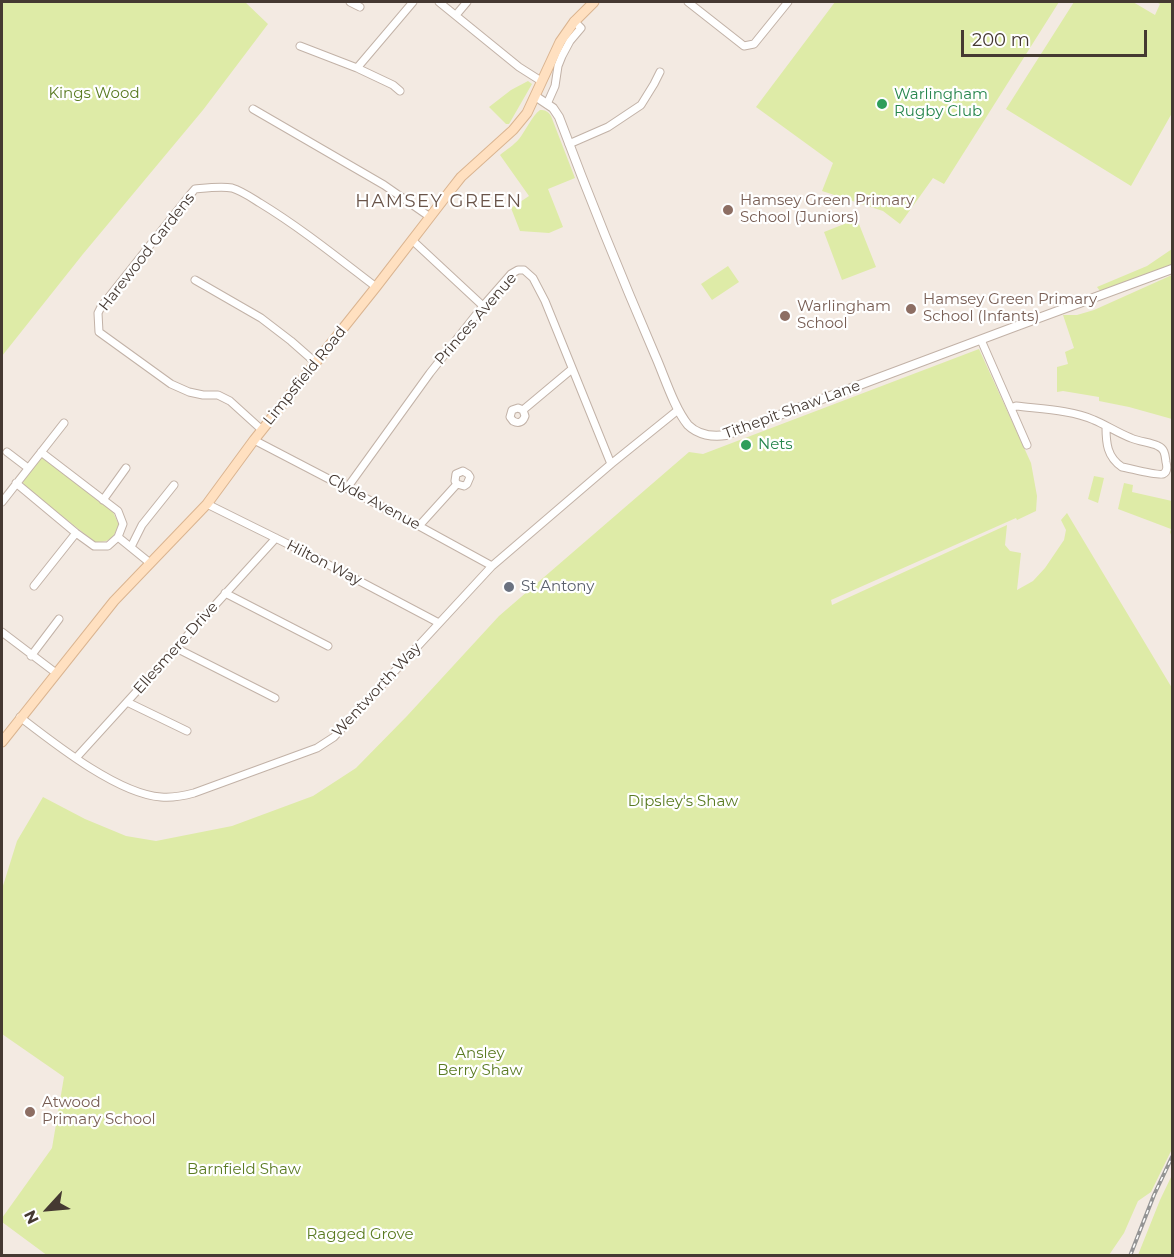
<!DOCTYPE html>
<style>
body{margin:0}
#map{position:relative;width:1174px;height:1257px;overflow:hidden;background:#f3eae2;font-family:Montserrat,sans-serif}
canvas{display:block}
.frame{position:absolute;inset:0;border:3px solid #453932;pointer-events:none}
.north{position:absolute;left:18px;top:1179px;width:60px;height:60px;-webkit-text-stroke:4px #fff;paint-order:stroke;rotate:244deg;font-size:16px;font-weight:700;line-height:24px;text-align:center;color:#453932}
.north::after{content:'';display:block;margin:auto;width:21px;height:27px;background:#453932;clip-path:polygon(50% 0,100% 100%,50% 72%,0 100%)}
.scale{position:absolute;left:961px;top:30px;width:186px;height:27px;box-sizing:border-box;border:3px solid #453932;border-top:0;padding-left:8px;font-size:18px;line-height:21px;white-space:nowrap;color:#453932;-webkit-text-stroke:4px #fff;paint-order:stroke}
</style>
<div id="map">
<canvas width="1174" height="1257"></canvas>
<div class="frame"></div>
<div class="north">N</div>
<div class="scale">200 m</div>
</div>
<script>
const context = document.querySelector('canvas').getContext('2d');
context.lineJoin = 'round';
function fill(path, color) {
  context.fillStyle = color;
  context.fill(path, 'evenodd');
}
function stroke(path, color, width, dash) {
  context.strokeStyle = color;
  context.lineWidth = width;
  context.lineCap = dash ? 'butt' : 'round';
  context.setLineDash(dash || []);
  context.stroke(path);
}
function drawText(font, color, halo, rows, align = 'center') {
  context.font = font + ' Montserrat,sans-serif';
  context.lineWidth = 4.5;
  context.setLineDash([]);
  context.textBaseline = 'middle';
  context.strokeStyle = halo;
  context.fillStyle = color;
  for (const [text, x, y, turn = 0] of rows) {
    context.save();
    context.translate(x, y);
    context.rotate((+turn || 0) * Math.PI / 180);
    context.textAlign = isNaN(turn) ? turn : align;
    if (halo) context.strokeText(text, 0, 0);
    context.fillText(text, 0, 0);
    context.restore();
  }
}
fill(new Path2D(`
 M2,2H245L268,24L203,110L83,254L2,356Z
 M835,2H1059L944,184L933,178L900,224L883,211L822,191L833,163L756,107Z
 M1074,2H1133L1155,15L1160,4L1156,2H1172V113L1131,186L1006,109Z
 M528,81L532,84L509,124H506L489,107L511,90Z
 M540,110C545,110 548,111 551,116L575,178L548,189L563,227L549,233L520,231L511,208L529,196L500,155C506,150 514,145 519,139C526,130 532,116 540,110Z
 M857,219L876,267L842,280L824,232Z
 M1172,249V265L1100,291L1097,287L1147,266Z
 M728,266L739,282L712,300L701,284Z
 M1172,275V419L1129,407L1099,401V397L1063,391L1057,392V367L1068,364L1065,352L1074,348L1063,315H1077L1094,310Z
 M979,349L1031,463L1037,496L1036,511L1017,520L1016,518L831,600L832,605L1007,525L1005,545L1010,551L1021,553L1017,590L1033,581L1045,568L1064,540L1066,530L1061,520L1067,513L1172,688V1149L1151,1192L1138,1201L1124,1233L1109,1255L48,1256L2,1222V1218L52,1148L64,1077L2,1034V889L17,841L43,797L85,819L126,836L156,841L232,826L313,796L356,768L407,716L499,616L689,452L703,454Z
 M44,457L113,512L119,525C113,539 110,542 95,542L25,487L22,480L38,459Z
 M1094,476L1104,478L1098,503L1088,499Z
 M1124,483L1133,485L1132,492L1172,501V538L1170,532L1171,529L1118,509Z
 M1172,1175V1255H1138L1160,1200Z`), '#deeba7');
const minor = new Path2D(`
 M350,2L360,7
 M439,2L519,67L541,81
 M688,2L744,46L754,44L788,2
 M456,15L467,2
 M300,46L357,68L393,85L400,91
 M357,68L413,2
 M547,104L555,86L558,66L562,56L570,41L581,28L574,21
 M253,109L384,185L430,217
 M569,144L608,127L641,105L654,84L660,72
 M412,240L483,306
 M195,280L261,318L291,341L316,363
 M981,340L1027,445
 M1011,408L1016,406C1040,409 1072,410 1094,420C1106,425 1118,433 1131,438C1140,442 1150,442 1158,446C1165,449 1165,455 1166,462C1167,466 1168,472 1163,474C1158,476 1129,468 1122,467C1107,457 1106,443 1106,427
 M523,410L525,416C523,422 519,424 513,421L510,417L512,410L518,408L523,410L572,369
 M262,430L230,401L218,395H203L189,392L171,384L99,332L98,313L101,307L189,196L195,189C206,188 221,186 232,188C242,191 252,198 260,203C301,228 338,258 376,287
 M254,440L419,526L492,566
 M7,452L28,468
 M41,452L118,511L123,524L118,537
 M16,483L76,533L94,546H108L118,537L150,563
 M347,488L430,373L483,306L511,274L518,270H524L533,278L545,301L611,464
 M103,500L126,468
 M2,502L64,423
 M207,504L314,557L439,623
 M419,526L457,484L464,486L467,484L470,477L468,474L463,471L456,474L455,481L457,484
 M131,547L142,525L174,485
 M34,586L76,533
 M225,593L328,646
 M2,632L56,673
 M176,648L275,698
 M31,656L59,619
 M127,702L187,731
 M20,717C55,744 118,794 161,797C172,798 183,796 194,793L317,748L334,737L344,726L492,566L611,464L678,410
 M76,758L276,538`);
const tertiary = new Path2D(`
 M535,96L553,108L559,117C589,197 621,276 655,355C664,375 674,408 688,425C698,435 713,437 726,435L1017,326L1172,269`);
const secondary = new Path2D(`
 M2,742L114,601L207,504L254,440L376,287L450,191L461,177L513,130L527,113L560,42L574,22L594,2`);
stroke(minor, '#c2b2a7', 9);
stroke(tertiary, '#c2b2a7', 10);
stroke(secondary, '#dab490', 11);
stroke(minor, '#fff', 7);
stroke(tertiary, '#fff', 8);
stroke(secondary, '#ffe0c0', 9);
const rail = new Path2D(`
 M1130,1256L1154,1195L1172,1157`);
stroke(rail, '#949494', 4);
stroke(rail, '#fff', 1.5, [4.5]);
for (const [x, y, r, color] of [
 [882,104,6,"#2e9e5b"],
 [728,210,6,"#8d6e63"],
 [911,309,6,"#8d6e63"],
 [785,316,6,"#8d6e63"],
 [746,445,6,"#2e9e5b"],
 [509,587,6,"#6b7280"],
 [30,1112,6,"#8d6e63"]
]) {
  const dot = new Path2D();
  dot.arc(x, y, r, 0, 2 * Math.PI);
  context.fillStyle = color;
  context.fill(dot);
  stroke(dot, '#fff', 2);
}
drawText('15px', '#5a7b22', '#fff', [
 ["Kings Wood",94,94],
 ["Dipsley's Shaw",683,802],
 ["Ansley",480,1054],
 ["Berry Shaw",480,1071],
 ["Barnfield Shaw",244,1170],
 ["Ragged Grove",360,1235]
]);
drawText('15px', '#27864d', '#fff', [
 ["Warlingham",894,95],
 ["Rugby Club",894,112],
 ["Nets",758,445]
], 'left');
drawText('15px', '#785e54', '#fff', [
 ["Hamsey Green Primary",740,201],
 ["School (Juniors)",740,218],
 ["Hamsey Green Primary",923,300],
 ["School (Infants)",923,317],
 ["Warlingham",797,307],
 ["School",797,324],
 ["Atwood",42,1103],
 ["Primary School",42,1120]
], 'left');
drawText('15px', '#453932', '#fff', [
 ["Harewood Gardens",147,252,-52],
 ["Princes Avenue",476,319,-49],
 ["Limpsfield Road",305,376,-51],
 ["Tithepit Shaw Lane",792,410,-20],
 ["Clyde Avenue",374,502,28],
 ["Hilton Way",324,563,27],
 ["Ellesmere Drive",176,648,-48],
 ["Wentworth Way",377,690,-47]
]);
drawText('15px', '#5b616d', '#fff', [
 ["St Antony",521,587]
], 'left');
context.letterSpacing = '1.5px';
drawText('18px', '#695449', '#fff', [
 ["HAMSEY GREEN",439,202]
]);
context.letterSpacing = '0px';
</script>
